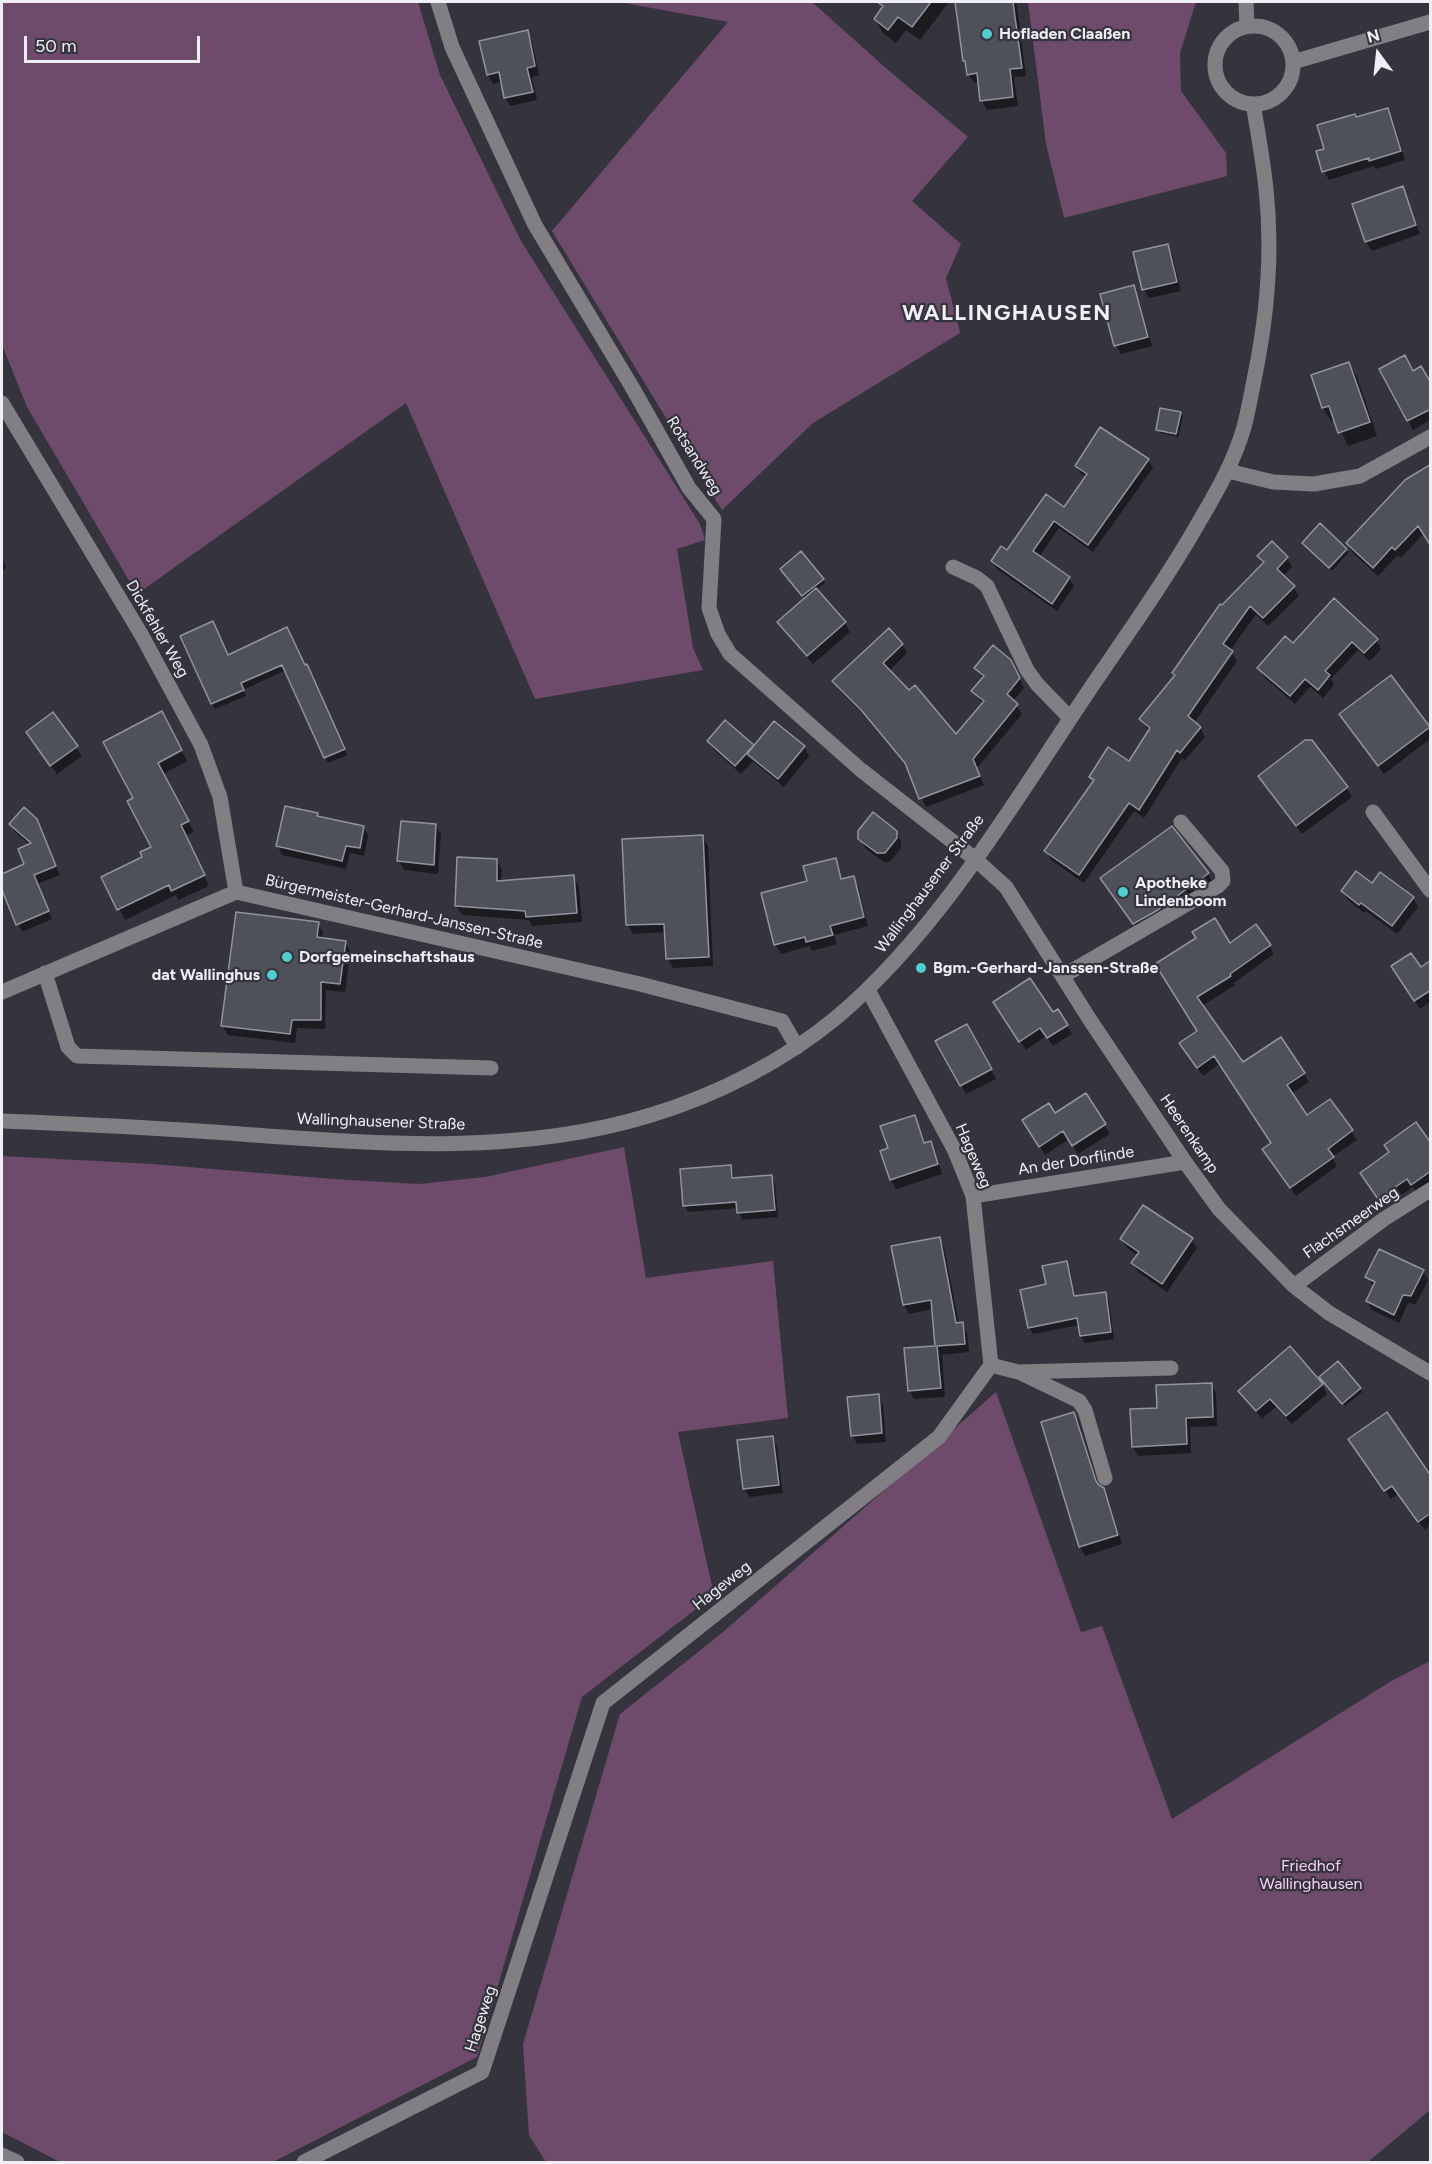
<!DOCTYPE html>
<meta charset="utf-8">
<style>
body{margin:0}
#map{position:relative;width:1432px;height:2164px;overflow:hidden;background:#35333d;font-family:Figtree,sans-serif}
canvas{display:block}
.frame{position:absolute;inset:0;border:3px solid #f0eff5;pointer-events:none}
.north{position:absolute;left:1348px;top:24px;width:60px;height:60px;-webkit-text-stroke:4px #35333d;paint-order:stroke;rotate:345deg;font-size:16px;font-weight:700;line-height:24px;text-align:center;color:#f0eff5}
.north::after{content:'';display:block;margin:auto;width:21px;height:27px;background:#f0eff5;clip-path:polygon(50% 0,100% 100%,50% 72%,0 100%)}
.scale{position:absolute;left:24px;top:36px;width:176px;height:27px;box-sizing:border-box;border:3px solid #f0eff5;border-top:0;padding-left:8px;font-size:18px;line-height:21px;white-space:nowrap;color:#f0eff5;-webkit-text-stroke:4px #35333d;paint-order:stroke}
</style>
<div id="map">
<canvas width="1432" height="2164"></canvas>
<div class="frame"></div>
<div class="north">N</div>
<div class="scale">50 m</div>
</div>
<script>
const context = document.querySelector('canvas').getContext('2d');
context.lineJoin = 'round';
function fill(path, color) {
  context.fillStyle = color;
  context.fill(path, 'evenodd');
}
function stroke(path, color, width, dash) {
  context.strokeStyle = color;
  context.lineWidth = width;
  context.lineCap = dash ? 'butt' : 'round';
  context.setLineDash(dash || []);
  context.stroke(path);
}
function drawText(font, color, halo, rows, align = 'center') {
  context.font = font + ' Figtree,sans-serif';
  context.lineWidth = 4.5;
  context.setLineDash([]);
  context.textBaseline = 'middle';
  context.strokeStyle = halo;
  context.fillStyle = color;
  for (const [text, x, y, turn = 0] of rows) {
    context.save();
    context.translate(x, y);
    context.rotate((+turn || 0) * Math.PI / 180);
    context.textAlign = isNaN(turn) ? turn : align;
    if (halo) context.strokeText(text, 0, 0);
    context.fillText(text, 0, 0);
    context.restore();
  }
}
fill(new Path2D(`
 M2,2H418L440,75L521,241L700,524L705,540L677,549L693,648L703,670L535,699L406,403L137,594L27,407L2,345Z
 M619,2H812L887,69L968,137L912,201L961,244L946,278L960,333L813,423L722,510L552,231L728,22Z
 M1028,2H1196L1180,53L1181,91L1226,153L1227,176L1064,218L1046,144Z
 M624,1147L646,1278L773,1261L788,1418L678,1432L714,1595L582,1697L477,2057L273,2162H60L2,2132V1156L152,1164L333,1179L419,1184L485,1177Z
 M996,1392L1081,1632L1102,1626L1172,1819L1393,1680L1430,1661V2110L1368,2162H546L529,2135L523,2044L620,1714L722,1633Z`), '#6f4b6b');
fill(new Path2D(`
 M888,2H949L920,40L906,30L896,43L883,33L875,19Z
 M976,2H1014L1017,6L1026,76L1014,77L1018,106L987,110L982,101L979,82L974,83L968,74L964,61L957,4Z
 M527,32L532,41L539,75L532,77L537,100L510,106L505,97L502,82L493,84L488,75Z
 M1387,109L1392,118L1405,160L1376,169L1374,166L1329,180L1324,171L1326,150L1356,118Z
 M1402,188L1407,197L1420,234L1372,251L1366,242L1354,205Z
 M1167,245L1172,254L1181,291L1149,298L1144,289Z
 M1133,287L1138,296L1152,346L1121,354L1116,345Z
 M1349,363L1357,377L1377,436L1348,446L1336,420L1331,421L1323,408L1313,376Z
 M1381,370L1413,372L1430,385V420L1413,430Z
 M1180,413L1183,417L1178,437L1160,433L1158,429Z
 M1148,460L1153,468L1093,552L1059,528L1039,557L1069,578L1074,586L1057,611L997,569L992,561L1008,552L1064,509L1087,477L1081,474L1077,466Z
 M1430,463V536L1424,533L1401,558L1398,555L1378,576L1352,552L1347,543L1419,472L1418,470Z
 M1272,543L1287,558L1292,567L1283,576L1293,587L1299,596L1268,626L1256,614L1230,651L1237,661L1194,723L1200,728L1205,737L1185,760L1182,758L1144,818L1134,811L1084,883L1051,860L1046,851L1094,783L1091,777L1129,763L1150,732L1141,720L1176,677L1174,673L1222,607L1264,565L1259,556Z
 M1304,544L1346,549L1348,553L1332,571Z
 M2,557L6,568L2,570Z
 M784,573L822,579L825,583L816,590L845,623L850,632L813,664L784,631L779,622L806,599Z
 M1376,640L1381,649L1370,661L1358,650L1331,679L1334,685L1323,698L1310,687L1295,704L1264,677L1259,668L1293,645Z
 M902,644L907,653L889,671L956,737L983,704L973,691L983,679L976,668L1016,671L1024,688L1013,701L1022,714L977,768L984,785L926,807L909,768L869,720L839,690L834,682Z
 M228,657L305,667L310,672L347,755L328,763L286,670L243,690L246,696L215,709L212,703Z
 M167,723L187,761L163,774L194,832L186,836L209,886L178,900L176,895L125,920L103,877L144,858L153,848L135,799Z
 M1346,723L1429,728L1430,739L1384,774Z
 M33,741L76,747L82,756L57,774Z
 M708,741L753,746L754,748L804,747L809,756L784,787L753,761L741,774L714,750Z
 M1259,776L1347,788L1352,797L1302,834Z
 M317,815L318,818L364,828L368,836L364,856L350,853L346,869L282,855L278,846Z
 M11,824L41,829L60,875L37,884L52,919L22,932L2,886V875L26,865L30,845L15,832Z
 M435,825L441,834L438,874L404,870L399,861Z
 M896,832L901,841V848L890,862H884L865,848L860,838Z
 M702,837L708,846L713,966L673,968L668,959L666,932L633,934L628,925Z
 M835,860L843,880L853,878L858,886L868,926L834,935L837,944L812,951L810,946L781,954L776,945L809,883Z
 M497,861L502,870L501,882L573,877L579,886L582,922L532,926L529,920L462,915L456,906Z
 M1208,874L1213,883L1140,932L1107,887Z
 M1372,885L1413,898L1418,907L1397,934L1366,911L1364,913L1348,900L1343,892Z
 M318,924L323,933L322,939L345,942L350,951L345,992L326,990L325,1029L297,1028L295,1043L228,1035L223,1026Z
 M1230,945H1269L1274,954L1234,983L1235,985L1202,1006L1243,1064L1304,1074L1309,1082L1291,1094L1306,1117L1330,1101L1357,1140L1332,1157L1337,1166L1296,1196L1269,1158L1272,1144L1220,1063L1203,1076L1186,1052L1199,1031L1162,973Z
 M1430,962V1002L1420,1009L1398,975L1420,969Z
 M1000,1011L1052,1014L1067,1026L1072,1034L1053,1046L1046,1036L1026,1050Z
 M966,1026L996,1079L966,1094L937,1041Z
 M1086,1095L1110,1134L1078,1154L1069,1139L1045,1155L1024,1120L1055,1115Z
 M915,1117L926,1144L930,1142L935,1151L942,1174L896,1189L891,1180L882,1152L889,1149Z
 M1430,1145V1184L1417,1193L1413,1187L1384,1207L1367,1182Z
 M730,1167L735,1179L771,1176L775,1183L778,1217L742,1220L738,1208L688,1212L684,1205Z
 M939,1238L944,1247L959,1324H962L967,1333L969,1352L942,1355L945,1397L914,1399L909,1390L937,1347L933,1309L909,1314L904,1305Z
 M1121,1239H1191L1197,1248L1167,1292L1138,1272L1133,1263L1138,1256L1127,1248Z
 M1066,1263L1070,1269L1075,1297L1105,1293L1109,1300L1114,1339L1085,1343L1081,1336L1079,1325L1033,1334L1029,1327L1048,1285Z
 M1423,1271L1428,1280L1416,1304L1408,1303L1399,1323L1372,1310L1367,1301L1374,1287L1367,1277Z
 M1290,1349L1322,1385L1327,1394L1292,1424L1276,1407L1262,1419L1240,1392Z
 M1323,1381L1360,1388L1362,1392L1345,1406Z
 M1211,1384L1216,1393L1217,1426L1190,1427L1191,1453L1138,1456L1133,1447L1158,1409Z
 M878,1396L883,1405L886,1442L857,1444L852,1435Z
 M1074,1413L1079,1422L1099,1487L1103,1489L1108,1498L1122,1544L1085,1556L1080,1547Z
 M772,1437L777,1446L783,1493L750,1497L744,1489Z
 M1356,1448L1426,1472L1430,1468V1525L1425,1530L1398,1494L1391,1499Z`), '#0007');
const building = new Path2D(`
 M877,2H931L912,27L898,17L888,30L874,19L883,6Z
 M955,2H1013L1022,68L1010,69L1013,97L980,101L977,73L967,75L965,61H963Z
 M528,30L535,66L527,68L533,92L504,98L499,72L487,75L479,41Z
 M1388,108L1401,151L1369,161V158L1322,172L1316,151L1324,149L1317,125L1355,114L1356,117Z
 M1403,186L1416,225L1365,242L1352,204Z
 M1168,244L1177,282L1142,290L1133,252Z
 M1134,285L1148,337L1114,346L1100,294Z
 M1405,355L1413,371L1421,366L1431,383V409L1407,421L1379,369Z
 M1349,362L1370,422L1338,433L1329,406L1322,408L1311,375Z
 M1160,408L1181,412L1176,434L1156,430Z
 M1100,427L1149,459L1088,545L1054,521L1033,551L1070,577L1052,604L991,561L1001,546L1007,550L1046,494L1064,507L1087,474L1075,466Z
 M1431,464V546L1418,526L1395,550L1392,547L1373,568L1346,543L1405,480Z
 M1320,523L1347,549L1329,568L1302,543Z
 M1272,541L1288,557L1277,569L1295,586L1263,618L1250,606L1223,644L1233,651L1188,716L1201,727L1180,753L1177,750L1139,810L1129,803L1079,875L1044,851L1094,780L1089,777L1108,747L1129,761L1150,728L1139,719L1175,675L1172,673L1220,604L1222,605L1264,562L1257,556Z
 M801,551L824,579L802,596L780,569Z
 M816,588L846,622L807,656L777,622Z
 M1334,598L1378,639L1364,653L1352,642L1325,671L1330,675L1318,690L1305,679L1290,696L1257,668L1285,636L1293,643Z
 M213,621L228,655L287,627L305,665L307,664L345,749L324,758L282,665L241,683L244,690L211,704L180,636Z
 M889,628L903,644L883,663L909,690L915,685L956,734L984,701L971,691L984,676L974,668L993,645L1011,660L1020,678L1007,694L1018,704L973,759L980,776L919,799L905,763L862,711L832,681Z
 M1391,675L1430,727L1378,766L1339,714Z
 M162,711L182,750L158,763L189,821L181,825L205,875L171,891L169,885L117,910L101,877L142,857L140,852L151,847L127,801L133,798L103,742Z
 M53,712L78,746L50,766L26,732Z
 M725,720L754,745L735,766L707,741Z
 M774,721L805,746L778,779L747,754Z
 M1305,740H1312L1348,787L1296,826L1258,776Z
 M285,806L318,813L317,816L364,826L360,848L346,846L342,861L276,846Z
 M24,807L37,819L56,866L34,875L49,911L16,925L2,890V874L24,864L18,849L31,843L9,824Z
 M873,812L897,831V838L885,853H877L858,839V831Z
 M401,821L436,824L434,865L397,861Z
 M1172,826L1209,873L1158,910L1133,924L1100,878Z
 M703,835L709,957L666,959L664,924L626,925L622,839Z
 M457,857L497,859V881L574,875L577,913L526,917L525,911L455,906Z
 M836,858L841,879L854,876L864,917L830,926L833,935L806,942L805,937L774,945L761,893L807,881L803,866Z
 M1356,871L1372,883L1380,872L1414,897L1392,926L1361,903L1359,905L1341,891Z
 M236,912L319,922L317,937L346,941L340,984L321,982V1020H292L290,1034L221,1026Z
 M1215,918L1230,943L1256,924L1271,945L1230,974L1231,976L1197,997L1243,1062L1281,1037L1305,1073L1287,1085L1307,1115L1330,1099L1353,1130L1328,1149L1334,1157L1290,1188L1262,1149L1271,1143L1214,1056L1197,1068L1179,1043L1197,1031L1155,964L1196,938L1192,932Z
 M1411,953L1421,967L1431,960V990L1414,1001L1391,966Z
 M1030,978L1053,1012L1058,1009L1068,1025L1047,1038L1040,1028L1019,1042L993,1002Z
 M967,1024L992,1069L960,1086L935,1041Z
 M1086,1093L1106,1124L1072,1146L1063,1131L1039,1147L1022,1120L1049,1103L1055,1113Z
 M915,1115L924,1143L931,1141L938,1164L890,1180L880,1151L888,1148L880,1126Z
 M1416,1122L1431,1143V1171L1411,1185L1407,1179L1378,1199L1360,1173L1389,1152L1384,1145Z
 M731,1165L732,1178L772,1175L775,1210L737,1213L736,1202L683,1206L680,1169Z
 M1143,1205L1193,1238L1162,1284L1131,1263L1139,1252L1120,1239Z
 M940,1237L956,1323L963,1322L965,1344L937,1346L941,1388L908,1391L904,1348L935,1346L931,1300L903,1305L891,1246Z
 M1379,1249L1424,1270L1411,1296L1403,1295L1394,1315L1366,1301L1375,1282L1365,1277Z
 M1067,1261L1074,1296L1106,1292L1111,1332L1080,1336L1077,1318L1028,1328L1020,1290L1046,1284L1042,1266Z
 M1290,1346L1323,1384L1286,1416L1270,1399L1256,1411L1238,1391Z
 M1338,1361L1361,1388L1342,1404L1319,1377Z
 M1212,1383L1213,1417L1186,1418L1187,1444L1132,1447L1130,1409L1157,1408L1156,1385Z
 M879,1394L882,1433L851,1436L847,1397Z
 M1074,1412L1096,1481L1099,1485L1104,1488L1118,1535L1079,1547L1041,1422Z
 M1387,1412L1431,1476V1513L1418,1522L1392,1486L1384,1491L1348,1439Z
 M773,1436L779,1485L743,1489L737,1440Z`);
fill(building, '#4e515a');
stroke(building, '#91949f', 1.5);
stroke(new Path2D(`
 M438,2L452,47L535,225L632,387L689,488L714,519L709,608L718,634L730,654L861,770L975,859L1006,887L1090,1020L1185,1162L1219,1209L1254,1245L1294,1286L1329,1313L1430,1373
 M1246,2L1247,26
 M1215 65a39 39 0 1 1 78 0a39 39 0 1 1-78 0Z
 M1293,62L1430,22
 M2,403L141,634L201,745L220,797L236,892
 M1228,471L1273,482L1314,484L1360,476L1430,437
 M953,567L977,578L987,586L1027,670L1037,684L1070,718
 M1373,812L1430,890
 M45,973L68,1047L77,1056L491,1068
 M1063,976L1218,886L1223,881L1222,871L1181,822
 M2,992L236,892L640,984L782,1021L797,1047
 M2,1121C82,1124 161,1128 241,1134C378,1144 518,1156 651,1115C717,1095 784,1061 837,1017C942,928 1017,797 1094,683C1130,630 1167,578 1199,522C1217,491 1234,462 1244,427C1248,412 1251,396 1254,380C1267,318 1273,253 1266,189C1263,161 1258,132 1253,104
 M973,1196L1185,1162
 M1294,1286L1384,1219L1430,1190
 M991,1365L1018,1372L1171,1368
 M1021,1373L1079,1401L1085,1410L1105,1478
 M2,2155L17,2162
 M304,2162L482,2072L603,1703L939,1437L991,1365L973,1196L955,1151L868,990`), '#817f83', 15);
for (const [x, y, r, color] of [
 [987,34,6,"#52cdcf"],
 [1123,892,6,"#52cdcf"],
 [287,957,6,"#52cdcf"],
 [921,968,6,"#52cdcf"],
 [272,975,6,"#52cdcf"]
]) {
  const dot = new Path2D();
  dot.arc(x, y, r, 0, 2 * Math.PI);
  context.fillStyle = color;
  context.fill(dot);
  stroke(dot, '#35333d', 2);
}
drawText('bold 16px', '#f0eff5', '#35333d', [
 ["Hofladen Claaßen",999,34],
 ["Apotheke",1135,883],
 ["Lindenboom",1135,901],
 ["Dorfgemeinschaftshaus",299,957],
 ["Bgm.-Gerhard-Janssen-Straße",933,968],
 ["dat Wallinghus",260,975,"right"]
], 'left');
drawText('16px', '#f0eff5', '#35333d', [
 ["Rotsandweg",694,456,58],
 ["Dickfehler Weg",157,629,60],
 ["Wallinghausener Straße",930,884,-53],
 ["Bürgermeister-Gerhard-Janssen-Straße",404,912,13],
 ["Wallinghausener Straße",381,1122,2],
 ["Heerenkamp",1189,1134,56],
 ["Hageweg",973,1156,67],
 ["An der Dorflinde",1076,1161,-9],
 ["Flachsmeerweg",1351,1223,-35],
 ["Hageweg",722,1586,-38],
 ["Hageweg",481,2019,-72]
]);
drawText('16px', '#f9d1f4', '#35333d', [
 ["Friedhof",1311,1866],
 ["Wallinghausen",1311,1884]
]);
context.letterSpacing = '1.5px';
drawText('bold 22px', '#f0eff5', '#35333d', [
 ["WALLINGHAUSEN",1007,314]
]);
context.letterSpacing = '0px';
</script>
